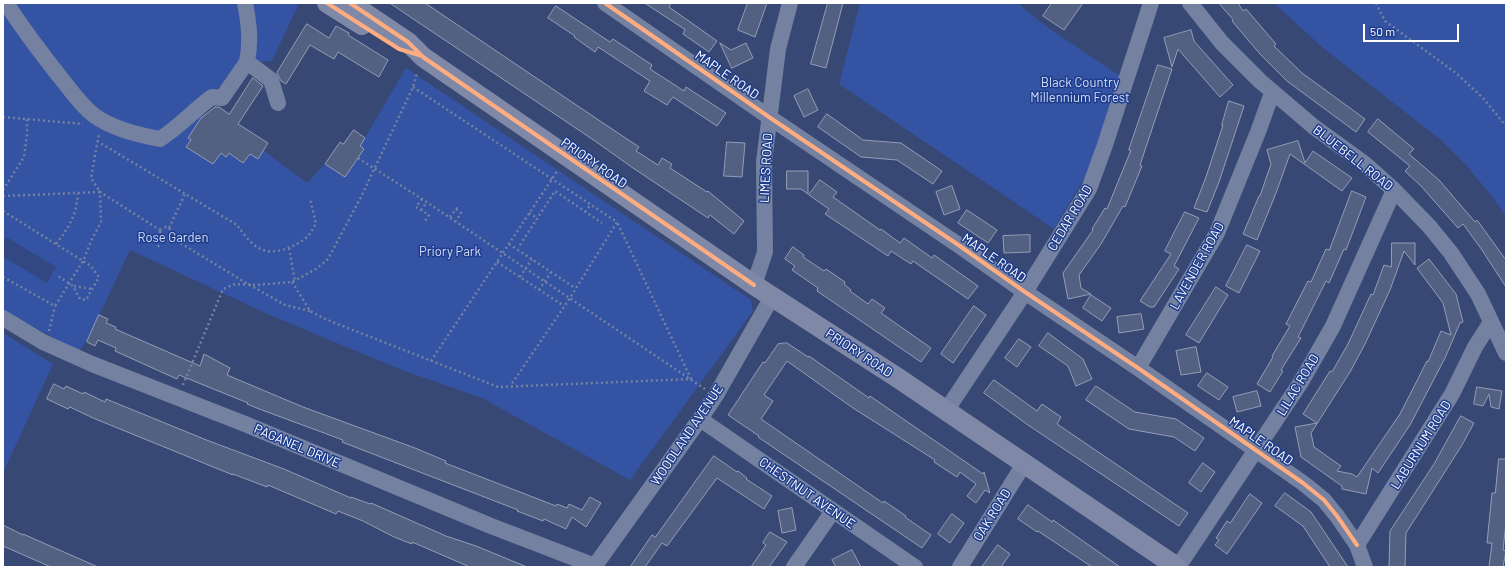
<!DOCTYPE html>
<style>
body{margin:0}
#map{position:relative;width:1509px;height:570px;overflow:hidden;background:#384874;font-family:Barlow,sans-serif}
canvas{display:block}
.frame{position:absolute;inset:0;border:4px solid #fff;pointer-events:none}
.scale{position:absolute;left:1363px;top:24px;width:96px;height:18px;box-sizing:border-box;border:2px solid #fff;border-top:0;padding-left:5px;font-size:12px;line-height:14px;white-space:nowrap;color:#fff;-webkit-text-stroke:3px #1f3d8c;paint-order:stroke}
</style>
<div id="map">
<canvas width="1509" height="570"></canvas>
<div class="frame"></div>
<div class="scale">50 m</div>
</div>
<script>
const context = document.querySelector('canvas').getContext('2d');
context.lineJoin = 'round';
function fill(path, color) {
  context.fillStyle = color;
  context.fill(path, 'evenodd');
}
function stroke(path, color, width, dash) {
  context.strokeStyle = color;
  context.lineWidth = width;
  context.lineCap = dash ? 'butt' : 'round';
  context.setLineDash(dash || []);
  context.stroke(path);
}
function drawText(font, color, halo, rows, align = 'center') {
  context.font = font + ' Barlow,sans-serif';
  context.lineWidth = 3;
  context.setLineDash([]);
  context.textBaseline = 'middle';
  context.strokeStyle = halo;
  context.fillStyle = color;
  for (const [text, x, y, turn = 0] of rows) {
    context.save();
    context.translate(x, y);
    context.rotate((+turn || 0) * Math.PI / 180);
    context.textAlign = isNaN(turn) ? turn : align;
    if (halo) context.strokeText(text, 0, 0);
    context.fillText(text, 0, 0);
    context.restore();
  }
}
fill(new Path2D(`
 M3,3H299L272,61L244,63L209,97L212,102L188,138L191,140L187,147L213,164L221,153L226,156L229,153L243,163L250,154L257,159L263,150L307,183L325,164L345,177L364,149L360,146L406,68L751,300L753,311L630,480L482,398L402,370L272,316L130,250L89,337L79,351L3,311Z
 M860,3H1018L1027,11L1047,27L1120,76L1102,136L1084,179L1054,229L839,84Z
 M1274,3H1506V216L1490,194L1467,166L1441,140L1323,48Z
 M3,333L53,364L3,473Z`), '#3453a3');
fill(new Path2D(`
 M6,237L56,267L47,283L3,257V242Z`), '#334882');
const building = new Path2D(`
 M390,3H425L609,127L639,147L636,151L658,165L662,158L672,164L670,168L707,192L708,191L744,221L734,234L710,215L708,218L633,168L595,141Z
 M645,3H671L669,7L717,41L709,52L683,34L685,30Z
 M748,3H767L755,37L738,30Z
 M828,3H843L826,68L811,64Z
 M1052,3H1083L1064,30L1043,16Z
 M1219,3H1238L1243,11L1246,9L1276,44L1274,46L1302,73L1365,119L1356,132L1287,81L1260,54L1232,21L1233,20Z
 M556,6L610,42L613,39L652,65L650,69L684,91L686,87L726,113L717,126L673,97L667,105L644,91L650,81L598,47L595,52L574,37L575,36L548,18Z
 M307,24L329,38L336,26L349,33L348,35L388,60L379,77L338,52L334,59L310,45L286,84L281,81L277,73Z
 M1191,30L1194,41L1233,85L1220,97L1178,49L1172,67L1164,38Z
 M720,43L731,50L746,43L753,58L732,68Z
 M1158,65L1172,69L1140,165L1142,166L1125,207L1123,206L1101,244L1079,275L1081,288L1091,294L1068,299L1063,273L1093,230L1092,229L1105,208L1107,209L1131,150H1129Z
 M253,78L263,86L238,124L268,143L258,159L250,154L243,163L229,153L226,157L221,153L213,164L186,147L191,140L188,138L201,118L215,107H219L229,114Z
 M808,89L818,110L804,117L794,96Z
 M1229,101L1244,106L1219,182L1207,212L1194,208L1206,177L1223,125H1222Z
 M827,114L863,140L901,143L942,171L933,184L897,160L861,157L818,127Z
 M1378,119L1414,149L1409,154L1439,180L1475,222L1477,220L1506,260V287L1482,250L1463,224L1458,228L1421,186L1405,171L1410,166L1368,132Z
 M354,130L365,138L360,146L364,149L345,177L325,164L340,142L343,144Z
 M1298,141L1305,163L1313,151L1352,178L1342,191L1290,154L1276,193L1257,240L1243,234L1259,196H1260L1271,164L1267,150Z
 M727,142L745,143L742,177L724,176Z
 M787,171H808V194L801,189H787Z
 M820,180L837,192L833,197L880,230L881,229L900,243L904,238L932,258L934,255L978,286L968,299L913,261L911,264L891,251L888,256L825,214L829,209L809,195Z
 M952,186L960,209L944,215L936,192Z
 M1352,191L1366,197L1346,250L1344,249L1329,283L1326,281L1298,337L1301,338L1281,370L1283,371L1270,392L1257,384L1273,357L1272,356L1290,326L1286,324L1308,281L1311,282L1326,249L1329,250Z
 M967,210L997,230L988,243L958,223Z
 M1185,212L1199,218L1174,266L1179,269L1154,307H1150L1140,301L1171,254L1165,251Z
 M1030,235V252L1004,253L1003,236Z
 M1392,243H1415V265L1404,251L1390,290L1365,344L1350,372L1311,433L1314,447L1341,466L1337,471L1352,474L1357,477L1400,414L1427,361L1428,362L1441,331L1451,335L1443,303L1417,268L1429,259L1456,294L1463,322L1460,323L1445,358L1410,425L1378,473L1372,468L1366,494L1342,489V486L1301,457L1295,427L1317,423L1303,414L1330,371L1332,372L1348,344L1371,294L1373,295L1384,265L1391,267Z
 M1247,245L1260,251L1239,293L1226,286Z
 M793,247L804,255L803,257L824,271L826,269L845,282L844,284L851,290L850,291L868,304L872,299L885,308L881,313L931,348L921,362L817,291L818,288L792,270L795,266L785,259Z
 M1216,287L1228,295L1199,343L1186,335Z
 M1091,295L1111,308L1102,321L1083,308Z
 M974,306L986,315L953,363L941,354Z
 M1141,314L1144,329L1119,333L1117,317Z
 M99,315L108,319L106,323L116,327L115,329L200,366L204,354L230,368L227,375L303,407L415,448L446,461L445,463L556,506L557,504L567,508L569,504L582,510L590,497L601,503L586,527L572,517L566,529L544,519L543,521L517,511L518,510L342,442L343,440L262,410L247,404L248,403L179,375L177,379L115,351L116,348L98,340L95,346L87,342Z
 M1048,333L1083,359L1092,379L1076,386L1068,366L1039,346Z
 M1019,339L1031,347L1017,367L1005,358Z
 M787,343L808,357L809,356L869,398L870,396L983,474L984,472L990,493L985,490L976,503L967,496L976,484L960,472L957,477L934,462L935,460L853,408L787,361L764,395L773,401L761,419L883,503L884,501L906,516L905,517L931,535L922,548L758,437L759,436L728,415L763,362L765,363L778,344Z
 M1196,347L1201,372L1181,375L1176,351Z
 M1207,373L1228,387L1219,400L1198,386Z
 M994,380L1037,411L1042,404L1061,417L1057,424L1188,513L1179,526L1028,425L984,393Z
 M54,384L64,389L66,386L83,394L84,392L105,402L106,399L209,441L284,469L351,498V497L370,504L371,503L446,536L476,546L527,567H470L412,542V544L394,537L363,521L338,511L336,514L268,485L267,487L233,474V475L93,418L70,407L68,409L47,399Z
 M1096,386L1135,412L1176,419L1204,438L1195,451L1174,437L1129,429L1086,400Z
 M1477,387L1502,391L1499,409L1491,407L1489,394L1483,406L1474,404Z
 M1257,391L1261,406L1237,412L1233,397Z
 M1461,416L1474,423L1462,445L1406,533L1405,567H1389L1390,531L1434,464Z
 M714,456L737,472L738,471L747,478L746,479L772,496L764,509L717,478L667,546L662,543L645,567H630L652,535L655,537Z
 M1499,459H1506V523L1503,550L1506,551L1503,567H1489L1492,543H1487L1492,493H1495Z
 M1203,463L1215,472L1201,492L1189,483Z
 M1285,493L1311,512L1348,567H1330L1303,526L1275,506Z
 M1250,494L1262,503L1227,554L1215,545L1219,540L1216,538L1227,521L1230,523Z
 M1028,505L1052,522L1053,520L1120,567H1092L1038,531L1037,532L1018,519Z
 M792,508L796,530L782,533L778,511Z
 M952,514L964,523L950,543L938,534Z
 M3,525L23,535V534L98,567H51L3,546Z
 M770,532L787,542L769,567H751L766,545L763,543Z
 M998,545L1010,554L1001,567H982Z
 M852,550L861,567H836L832,560Z`);
fill(building, '#526082');
stroke(building, '#949db6', 1);
stroke(new Path2D(`
 M1376,3L1385,21L1456,73L1484,99L1506,126
 M413,87L617,222L570,298L511,385
 M3,117L83,124
 M97,141L237,225C243,233 251,245 261,249C274,256 297,246 307,237C311,233 313,228 316,224L310,198
 M358,158L422,199L705,389
 M3,190L24,157L27,135V119
 M3,196L100,192L91,178L99,133
 M422,199L416,207L429,215L425,221
 M456,209L461,213L456,221
 M421,210L427,202
 M3,211L91,266L99,277L86,300L80,299L73,286L58,276
 M585,212L591,204
 M529,213L537,218
 M450,217L456,209L460,206
 M169,228L185,194
 M160,230L166,227L169,228L173,234L172,238
 M160,231V237C164,242 168,242 172,238
 M172,238L248,284L285,305L310,311
 M56,244C70,226 76,216 78,193
 M509,244L575,288
 M520,245L555,191L602,223
 M158,247L162,240
 M289,248L295,281
 M497,262L564,306
 M3,277L55,306L83,261L92,239L101,222L100,192L160,230
 M520,277L532,259
 M292,282L310,311L325,319L498,387L691,379L617,222
 M74,286L92,289
 M539,290L551,272
 M49,331L55,306
 M431,361L558,170
 M183,385L223,289L235,284L257,285L292,282L316,269L328,259L360,199L413,87L417,73`), '#7481a0', 2.5, [2, 3]);
stroke(new Path2D(`
 M6,3C23,29 41,53 60,77C70,89 82,107 95,116C113,129 138,135 160,139C179,127 194,110 212,97L222,98L247,62
 M245,3C249,24 251,41 247,62L271,80L278,103
 M605,3L769,117L957,244L1025,292L1138,368L1303,483L1324,500L1337,516L1357,545
 M1190,3L1222,43L1260,81L1314,127L1365,164L1394,190L1429,226L1451,253L1478,294L1506,353
 M754,285L765,252L764,162L778,49L790,3
 M3,318L43,342L92,364L245,424L491,526L595,566
 M1138,368L1217,233L1258,132L1272,93
 M946,411L1025,292L1089,189L1105,145L1151,3
 M700,419L915,567
 M594,567L700,419L716,395L772,297
 M794,567L833,511
 M960,567L1024,464
 M1178,567L1301,382L1333,326L1394,190
 M1365,567L1357,545L1452,394L1475,347L1491,322`), '#7481a0', 16);
stroke(new Path2D(`
 M327,3L362,25
 M350,3L408,42L423,57L754,285L898,378L1177,567`), '#7f89a7', 20);
stroke(new Path2D(`
 M327,3L399,49L422,56
 M350,3L408,42L423,57L754,285
 M605,3L769,117L957,244L1025,292L1138,368L1303,483L1324,500L1337,516L1357,545`), '#ffac80', 4);
drawText('13px', '#fff', '#1f3d8c', [
 ["MAPLE ROAD",727,75,35],
 ["BLUEBELL ROAD",1353,158,38],
 ["PRIORY ROAD",594,163,35],
 ["LIMES ROAD",766,168,-87],
 ["CEDAR ROAD",1070,218,-59],
 ["MAPLE ROAD",994,258,35],
 ["LAVENDER ROAD",1197,266,-61],
 ["PRIORY ROAD",859,353,33],
 ["LILAC ROAD",1298,385,-59],
 ["WOODLAND AVENUE",687,435,-56],
 ["MAPLE ROAD",1261,441,35],
 ["LABURNUM ROAD",1421,445,-58],
 ["PAGANEL DRIVE",297,446,23],
 ["CHESTNUT AVENUE",807,493,35],
 ["OAK ROAD",992,515,-58]
]);
drawText('13px', '#d2ddf9', '#1f3d8c', [
 ["Black Country",1080,83],
 ["Millennium Forest",1080,98],
 ["Rose Garden",173,238],
 ["Priory Park",450,252]
]);
</script>
